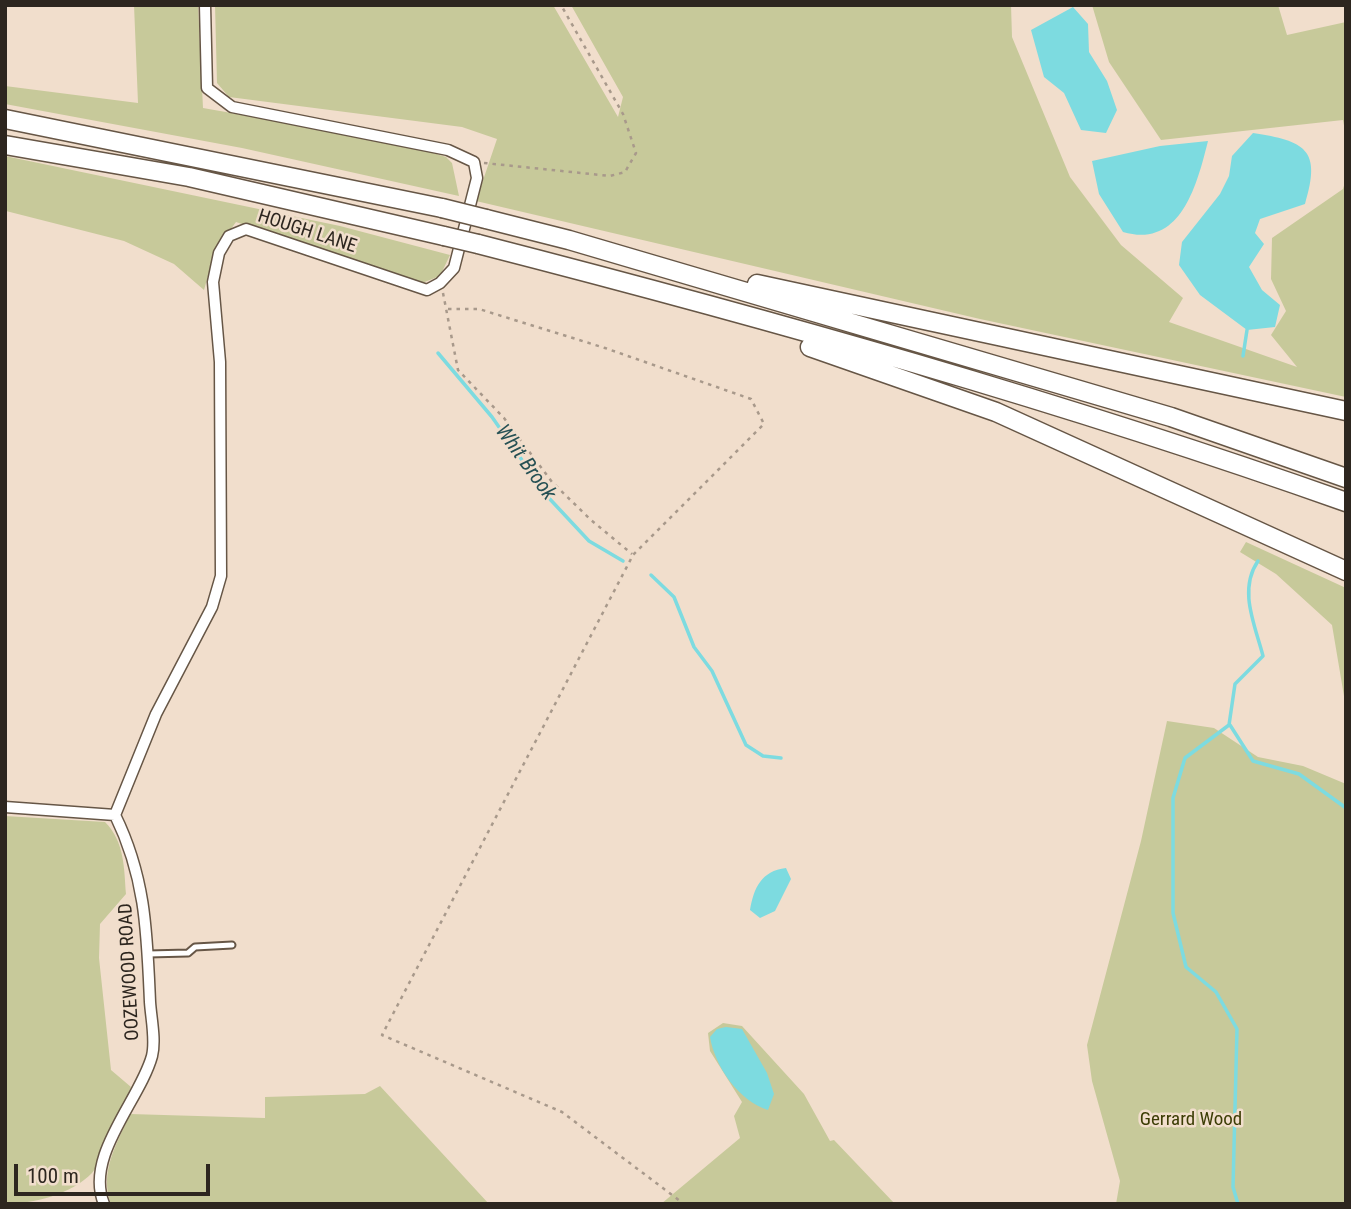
<!DOCTYPE html>
<style>
body{margin:0}
#map{position:relative;width:1351px;height:1209px;overflow:hidden;background:#f1decc;font-family:"Roboto Condensed",sans-serif}
canvas{display:block}
.frame{position:absolute;inset:0;border:7px solid #2d261f;pointer-events:none}
.scale{position:absolute;left:14px;top:1164px;width:196px;height:32px;box-sizing:border-box;border:4px solid #2d261f;border-top:0;padding-left:9px;font-size:21px;line-height:24px;white-space:nowrap;color:#2d261f;-webkit-text-stroke:5px #f1decc;paint-order:stroke}
</style>
<div id="map">
<canvas width="1351" height="1209"></canvas>
<div class="frame"></div>
<div class="scale">100 m</div>
</div>
<script>
const context = document.querySelector('canvas').getContext('2d');
context.lineJoin = 'round';
function fill(path, color) {
  context.fillStyle = color;
  context.fill(path, 'evenodd');
}
function stroke(path, color, width, dash) {
  context.strokeStyle = color;
  context.lineWidth = width;
  context.lineCap = dash ? 'butt' : 'round';
  context.setLineDash(dash || []);
  context.stroke(path);
}
function drawText(font, color, halo, rows, align = 'center') {
  context.font = font + ' "Roboto Condensed",sans-serif';
  context.lineWidth = 5;
  context.setLineDash([]);
  context.textBaseline = 'middle';
  context.strokeStyle = halo;
  context.fillStyle = color;
  for (const [text, x, y, turn = 0] of rows) {
    context.save();
    context.translate(x, y);
    context.rotate((+turn || 0) * Math.PI / 180);
    context.textAlign = isNaN(turn) ? turn : align;
    if (halo) context.strokeText(text, 0, 0);
    context.fillText(text, 0, 0);
    context.restore();
  }
}
fill(new Path2D(`
 M134,5H198L203,108L402,143L446,157L452,163L459,196L242,148L5,104V86L138,103Z
 M215,5H553L618,117L623,97L571,5H1011L1012,37L1070,177L1121,245L1183,298L1169,322L1297,367L1271,335L1286,311L1271,279L1272,238L1343,189L1346,179V397L980,319L476,201L497,139L462,127L229,97L217,83Z
 M1092,5H1278L1287,35L1346,22V137L1343,120L1161,140L1109,62Z
 M5,156L340,226L450,255L440,276L422,283L236,222L215,251L204,290L174,264L124,241L6,211Z
 M1246,542L1346,588V708L1332,625L1276,574L1240,552Z
 M1167,721L1214,728L1258,757L1303,766L1346,784V1204H1116L1120,1181L1092,1081L1087,1045L1141,841Z
 M5,816L105,822C125,842 124,869 126,894L100,924L99,958L111,1070L131,1087C122,1106 104,1159 92,1173C72,1194 33,1204 5,1204Z
 M723,1023L742,1026L804,1094L830,1141L834,1140L895,1204H661L740,1138L734,1116L742,1102L710,1051L708,1033Z
 M380,1086L489,1204H111C99,1171 117,1144 130,1114L265,1118V1097L365,1094Z`), '#c7c99a');
fill(new Path2D(`
 M1073,7L1088,24L1089,52L1107,81L1117,110L1106,133L1081,130L1064,93L1044,77L1031,30Z
 M1253,133C1305,141 1322,149 1305,204L1260,219L1255,233L1264,244L1249,267L1262,290L1280,305L1275,327L1247,330L1200,295L1179,265L1182,242L1220,194L1229,176L1232,156Z
 M1208,141C1197,185 1181,249 1123,232L1099,194L1092,161L1160,146Z
 M786,868L791,879L775,911L760,918L750,910C754,888 761,871 786,868Z
 M726,1027L742,1029L767,1073L774,1094L768,1110C739,1101 715,1067 710,1037L717,1029Z`), '#7ddbe0');
stroke(new Path2D(`
 M438,353L492,417L547,496L589,541L623,561
 M1243,356L1247,330
 M651,575L674,597L694,647L712,671L746,745L763,756L781,758
 M1230,725L1253,761L1299,774L1346,808
 M1238,1204L1233,1187L1237,1029L1216,992L1186,967L1173,913V798L1185,758L1229,725L1235,684L1263,656C1255,625 1238,590 1258,561`), '#7ddbe0', 3.5);
const service = new Path2D(`
 M148,954L188,953L195,947L232,945`);
const minor = new Path2D(`
 M5,807L115,815
 M115,815L156,714L212,607L221,576L220,362L213,282L219,253L229,236L246,229L427,290L440,283L454,268L477,178L474,162L448,150L232,107L207,88L205,5
 M104,1204C84,1156 140,1100 152,1056C156,1040 151,1018 150,1002C147,934 146,878 115,815`);
const motorway = new Path2D(`
 M5,119L442,208
 M5,145L189,177L444,236
 M486,219L569,240L1171,417L1346,478
 M478,244C770,319 1061,401 1346,502
 M757,284L1346,411
 M810,347L996,412L1346,571`);
stroke(service, '#665646', 9);
stroke(minor, '#665646', 13);
stroke(motorway, '#665646', 21);
stroke(new Path2D(`
 M484,163L610,176L625,172L636,153L623,114L561,5
 M443,293L458,370L504,418L552,482L591,520L632,554
 M448,309H479L605,348L751,399L764,424L633,555L382,1035L562,1112L684,1204`), '#a8998b', 2.5, [3.5, 5]);
stroke(service, '#fff', 5);
stroke(minor, '#fff', 10);
stroke(motorway, '#fff', 18);
const motorwayBridge = new Path2D(`
 M442,208L486,219
 M444,236L478,244`);
stroke(motorwayBridge, '#665646', 21, []);
stroke(motorwayBridge, '#fff', 18);
drawText('19px', '#2d261f', '#f1decc', [
 ["HOUGH LANE",307,232,18],
 ["OOZEWOOD ROAD",130,972,-93]
]);
drawText('19px', '#3c3d05', '#f1decc', [
 ["Gerrard Wood",1191,1120]
]);
drawText('italic 21px', '#265154', '#f1decc', [
 ["Whit Brook",525,463,54]
]);
</script>
